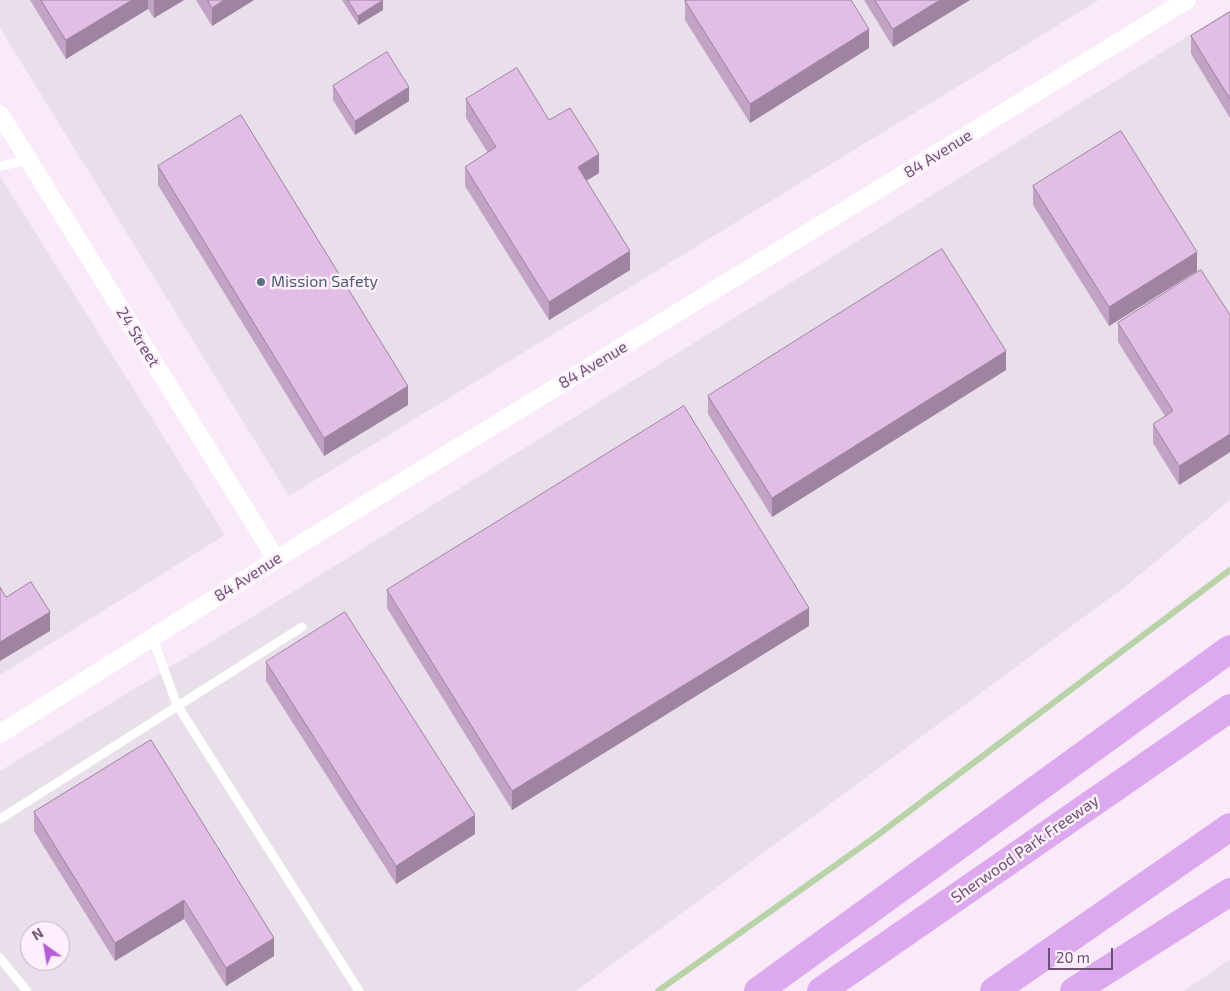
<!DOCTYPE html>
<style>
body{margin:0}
#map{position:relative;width:1230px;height:991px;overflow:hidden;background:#faeaf9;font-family:"Exo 2",sans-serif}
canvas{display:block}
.north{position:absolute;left:20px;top:921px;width:50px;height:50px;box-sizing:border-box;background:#fdf0fc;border:1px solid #c3b0c5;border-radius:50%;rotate:328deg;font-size:14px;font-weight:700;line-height:20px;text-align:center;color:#6d5073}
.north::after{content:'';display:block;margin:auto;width:18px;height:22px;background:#b45dd7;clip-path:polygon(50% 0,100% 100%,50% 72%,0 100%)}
.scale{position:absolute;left:1048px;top:948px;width:65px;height:22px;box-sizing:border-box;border:2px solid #6d5073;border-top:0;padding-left:6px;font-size:15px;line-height:18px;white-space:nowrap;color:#6d5073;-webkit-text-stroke:4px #fdf0fc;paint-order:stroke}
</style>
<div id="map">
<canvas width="1230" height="991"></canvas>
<div class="north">N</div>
<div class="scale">20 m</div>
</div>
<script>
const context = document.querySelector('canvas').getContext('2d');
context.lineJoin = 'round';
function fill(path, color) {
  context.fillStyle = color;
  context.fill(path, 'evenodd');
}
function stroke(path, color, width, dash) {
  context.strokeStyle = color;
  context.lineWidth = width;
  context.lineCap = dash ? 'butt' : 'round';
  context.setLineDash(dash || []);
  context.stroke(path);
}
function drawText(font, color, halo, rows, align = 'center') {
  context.font = font + ' "Exo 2",sans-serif';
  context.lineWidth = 5;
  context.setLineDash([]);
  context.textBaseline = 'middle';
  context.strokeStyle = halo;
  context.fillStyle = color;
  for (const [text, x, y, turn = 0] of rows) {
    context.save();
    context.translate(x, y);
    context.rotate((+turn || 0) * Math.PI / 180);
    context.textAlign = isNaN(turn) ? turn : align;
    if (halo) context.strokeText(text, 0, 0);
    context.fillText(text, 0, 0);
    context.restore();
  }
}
fill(new Path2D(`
 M0,0H1099L289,496L0,28Z
 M1230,10V500L1126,586L576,991H0V771L270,606ZM30,931H60V961H30Z
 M0,176L225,535L0,675Z
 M1230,959V991H1184Z`), '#e9dfea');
stroke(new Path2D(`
 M658,991L871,840L1230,570`), '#b7d3a7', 6);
stroke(new Path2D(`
 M0,166L29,160
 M153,639L177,705L359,991
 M0,819L302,627
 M0,958L27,991`), '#fff', 9);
stroke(new Path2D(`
 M0,114L276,559
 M0,734L299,545L1187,0`), '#fff', 18);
stroke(new Path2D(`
 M758,991L1230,649
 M821,991L1230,708
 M994,991L1230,827
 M1074,991L1230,892`), '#dca8ee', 28);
fill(new Path2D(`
 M30,0H184L154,18L148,9L66,59Z
 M196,0H254L212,26Z
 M342,0H383V10L358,25Z
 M864,0H970L893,47Z
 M685,1L869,48L750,123L685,20Z
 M1230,12V118L1191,54V36Z
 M333,86L409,101L355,135L333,100Z
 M466,99L549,120L599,173L586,181L630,270L549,320L465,186V167L488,153L466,118Z
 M158,166L408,405L324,456L158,185Z
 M1033,186L1197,271L1109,326L1033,205Z
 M1230,315V452L1179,485L1153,443V424L1165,416L1118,342V323Z
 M1006,370L772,517L708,414V396Z
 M387,590L809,626L512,810L387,608Z
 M266,662L475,834L396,884L266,681Z
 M151,740L274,956L226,986L184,919L115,961L34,831V812Z`), '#c2a3c6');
fill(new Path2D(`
 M132,0H148V9L66,59V40Z
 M154,0H184L154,18Z
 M224,0H254L212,26V8Z
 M383,0V10L358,25V16Z
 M940,0H970L893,47V29Z
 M869,29V48L750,123V104Z
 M409,87V101L355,135V121Z
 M599,154V173L578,186V167Z
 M630,251V270L549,320V302Z
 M1197,252V271L1109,326V307Z
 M1006,351V370L772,517V498Z
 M408,386V405L324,456V438Z
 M1230,434V452L1179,485V466Z
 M809,608V626L512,810V791Z
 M50,612V631L0,661V642Z
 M475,815V834L396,884V866Z
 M184,900V919L115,961V943Z
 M274,938V956L226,986V968Z`), '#9e84a1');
const building = new Path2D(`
 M41,0H132L66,40Z
 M208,0H224L212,8Z
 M348,0H383L358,16Z
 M688,0H851L869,29L750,104L685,1Z
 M875,0H940L893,29Z
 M1230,12V99L1191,36Z
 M387,52L409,87L355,121L333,86Z
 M517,68L549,120L570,108L599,154L578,167L630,251L549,302L465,167L496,147L466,99Z
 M241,115L408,386L324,438L158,166Z
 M1121,131L1197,252L1109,307L1033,186Z
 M942,249L1006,351L772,498L708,396Z
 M1201,270L1230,315V434L1179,466L1153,424L1173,411L1118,323Z
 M684,406L809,608L512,791L387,590Z
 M31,582L50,612L0,642V587L6,597Z
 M345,612L475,815L396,866L266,662Z
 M151,740L274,938L226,968L184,900L115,943L34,812Z`);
fill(building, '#e2bde6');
stroke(building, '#9e84a1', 1);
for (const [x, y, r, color] of [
 [261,282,5,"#5c6f8a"]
]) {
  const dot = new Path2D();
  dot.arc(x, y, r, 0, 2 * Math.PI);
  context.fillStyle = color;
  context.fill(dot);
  stroke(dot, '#fdf0fc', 2);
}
drawText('16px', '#6d5073', '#fdf0fc', [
 ["84 Avenue",938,154,-32],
 ["24 Street",138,337,58],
 ["84 Avenue",593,365,-31],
 ["84 Avenue",248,577,-33],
 ["Sherwood Park Freeway",1025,849,-35]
]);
drawText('16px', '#4e5e75', '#fdf0fc', [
 ["Mission Safety",271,282]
], 'left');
</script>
